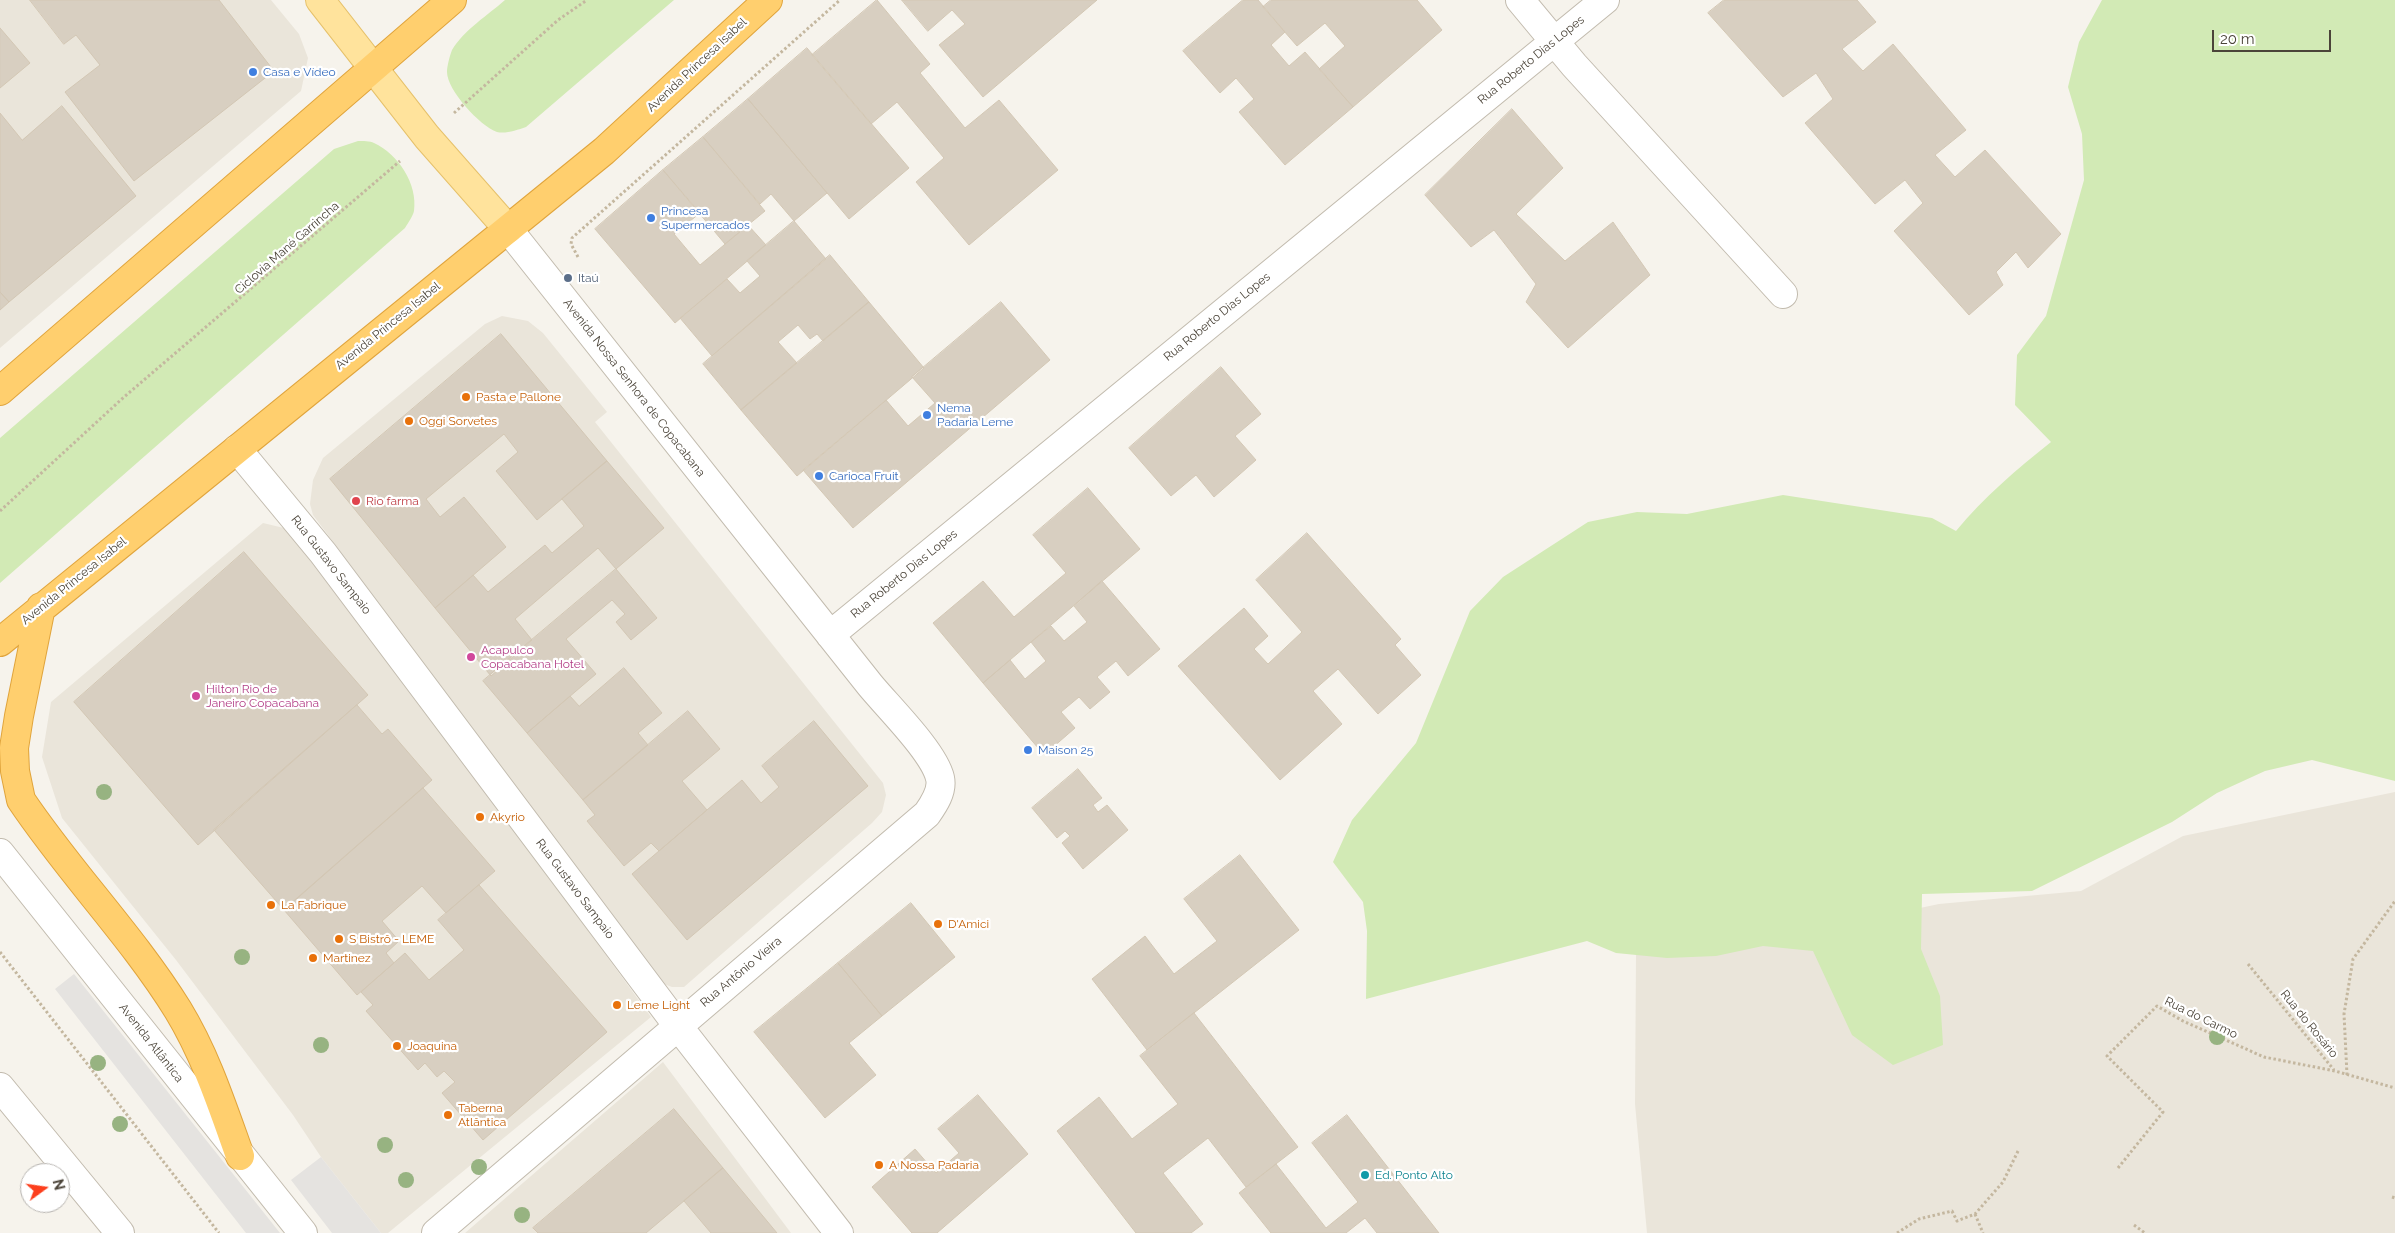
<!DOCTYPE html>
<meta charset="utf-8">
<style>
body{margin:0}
#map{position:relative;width:2395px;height:1233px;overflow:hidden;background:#f6f3ec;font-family:Raleway,sans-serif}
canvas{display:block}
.north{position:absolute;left:20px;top:1163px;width:50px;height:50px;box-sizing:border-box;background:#fff;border:1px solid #b7b4b0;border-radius:50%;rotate:76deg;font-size:14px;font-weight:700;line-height:20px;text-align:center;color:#4b4439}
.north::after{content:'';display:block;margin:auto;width:18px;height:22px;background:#fc3f1d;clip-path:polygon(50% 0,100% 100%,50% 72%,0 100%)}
.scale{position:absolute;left:2212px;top:30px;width:119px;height:22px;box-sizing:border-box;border:2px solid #4b4439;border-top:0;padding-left:6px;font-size:15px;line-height:18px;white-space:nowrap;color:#4b4439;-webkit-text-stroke:4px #fff;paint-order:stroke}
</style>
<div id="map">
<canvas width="2395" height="1233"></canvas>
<div class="north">N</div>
<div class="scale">20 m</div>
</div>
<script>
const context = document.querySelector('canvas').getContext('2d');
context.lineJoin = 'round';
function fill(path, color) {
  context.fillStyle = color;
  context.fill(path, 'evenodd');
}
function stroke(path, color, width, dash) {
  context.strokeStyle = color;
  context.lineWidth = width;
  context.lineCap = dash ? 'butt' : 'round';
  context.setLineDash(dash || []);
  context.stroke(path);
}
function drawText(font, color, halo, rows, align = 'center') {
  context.font = font + ' Raleway,sans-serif';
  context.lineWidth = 4.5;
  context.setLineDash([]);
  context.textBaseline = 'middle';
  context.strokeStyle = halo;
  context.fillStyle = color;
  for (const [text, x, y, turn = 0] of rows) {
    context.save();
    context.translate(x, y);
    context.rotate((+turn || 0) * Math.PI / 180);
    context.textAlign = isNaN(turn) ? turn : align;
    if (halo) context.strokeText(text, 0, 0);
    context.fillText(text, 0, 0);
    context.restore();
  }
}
fill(new Path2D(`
 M0,0H271L299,34L308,58L301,91L0,348Z
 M502,316L528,321L543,333L607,412L595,422L883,783L886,795L882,812L872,823L684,987H672L664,984L313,515L310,504L313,480L323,458L485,324Z
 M263,523L288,529L309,547L651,1017L388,1233H381L321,1157L293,1115L176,960L62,818L42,757L51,702Z
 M2395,792V1233H1647L1635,1104L1636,955L1787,936L1939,904L2081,891L2183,836Z
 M663,1062L791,1233H465Z`), '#eae5da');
fill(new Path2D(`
 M505,0H674L526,127C517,130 506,134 497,132C480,126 447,90 447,72C447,66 450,55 452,50C464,30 488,15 505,0Z
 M2102,0H2395V781L2312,760L2265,771L2217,793L2172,822L2032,891L1922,894L1921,949L1940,996L1943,1045L1893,1065L1852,1035L1813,951L1763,946L1716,956L1667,958L1616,953L1587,941L1366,999L1367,931L1363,902L1333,862L1352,820L1416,743L1470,611L1503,577L1588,522L1637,512L1687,514L1783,495L1932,518L1956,531C1984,497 2017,469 2051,442L2015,405L2017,355L2046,316L2084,180L2082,134L2068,87L2079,42Z
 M358,141C363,141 370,141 374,143C398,154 418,184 414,211C413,216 408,223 405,228L0,583V438L334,149Z`), '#d2eab5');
fill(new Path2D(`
 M74,974L280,1233H246L55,989Z
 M321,1157L381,1233H332L291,1180Z`), '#e5e3e0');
const building = new Path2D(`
 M30,0H219L274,71L134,181L65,92L100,65L76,35L64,44Z
 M877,0L930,64L920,73L965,128L999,100L1058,170L969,245L916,182L944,158L897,102L871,124L812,55Z
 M902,0H1097L983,97L939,45L965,24L952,10L928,31Z
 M1243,0H1258L1285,32L1271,45L1289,66L1305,52L1353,107L1285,165L1239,112L1254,99L1236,78L1220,93L1183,51Z
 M1271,0H1417L1442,30L1353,107L1319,69L1345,46L1325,23L1297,46L1263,7Z
 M1724,0H1857L1876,22L1842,49L1863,71L1893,44L1966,130L1935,155L1955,177L1985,150L2061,234L2028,268L2016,252L1996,272L2003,285L1969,315L1894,231L1923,203L1905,180L1875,204L1805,123L1833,99L1816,73L1783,97L1708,13Z
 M0,28L30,63L0,88Z
 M807,48L909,168L849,219L748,99Z
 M748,99L827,193L794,221L771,194L760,204L703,137Z
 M62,106L136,196L9,302L0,292V113L22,140Z
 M1512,109L1563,168L1516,214L1565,261L1613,222L1650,275L1568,348L1526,302L1536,284L1494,230L1471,247L1425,195Z
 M703,137L765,211L725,244L663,170Z
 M663,170L700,213L674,234L700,265L748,225L766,245L675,323L595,229Z
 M794,221L826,259L712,356L680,318L727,279L740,293L760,276L747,261Z
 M830,255L869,302L823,341L817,334L810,339L798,325L778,342L797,363L741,410L703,364Z
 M0,292L9,302L0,310Z
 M869,302L924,368L797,476L741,410Z
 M1001,302L1050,360L853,528L803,470L886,400L908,426L935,403L912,377Z
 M501,334L607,461L537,520L496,471L518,452L504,434L426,499L440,517L464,497L506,547L435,608L330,479Z
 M1221,367L1261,414L1235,436L1256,460L1214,497L1196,475L1171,496L1129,448Z
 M607,461L664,528L616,569L598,548L515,619L532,640L491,676L435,608L473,575L488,592L545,545L552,553L584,526L562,499Z
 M1088,488L1140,549L983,683L933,623L983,581L1014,617L1066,573L1033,535Z
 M1307,533L1401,639L1395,645L1421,675L1378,714L1338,669L1313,691L1342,724L1280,780L1178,666L1244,608L1268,636L1254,649L1268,664L1302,632L1256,580Z
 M244,552L368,695L198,845L74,702Z
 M616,569L657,618L631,640L616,622L625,614L612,600L566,639L596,674L527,733L483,681Z
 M1102,581L1160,649L1128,676L1116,661L1097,677L1110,692L1090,709L1079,697L1061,712L1075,728L1044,755L983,683L1010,660L1025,679L1046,661L1031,642L1051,626L1064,641L1087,622L1074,606Z
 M624,668L662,713L638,733L648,745L583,800L527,733L570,696L579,706Z
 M357,705L382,734L388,729L432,780L284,910L214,830Z
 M688,711L720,749L682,781L707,810L659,851L651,843L624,866L587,821L595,815L583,800Z
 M814,721L868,786L687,940L632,874L742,780L761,803L779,787L762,766Z
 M1078,769L1102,798L1093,805L1098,812L1107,805L1128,830L1083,869L1062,843L1070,836L1065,831L1057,838L1032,808Z
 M423,788L495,871L446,913L422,886L382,921L399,941L386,953L394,963L357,995L284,910Z
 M1240,855L1299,930L1147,1050L1092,979L1145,936L1174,974L1217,941L1184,899Z
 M479,885L607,1032L483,1140L442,1093L455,1082L444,1071L437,1077L425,1063L418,1070L366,1011L373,1005L361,992L405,953L429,980L464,950L438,920Z
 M911,903L955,957L882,1016L838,963Z
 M838,963L882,1016L849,1043L876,1075L825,1118L754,1032Z
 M1194,1013L1298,1147L1246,1187L1208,1138L1163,1173L1203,1224L1191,1233H1136L1057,1131L1099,1097L1132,1139L1178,1104L1140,1056Z
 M978,1095L1028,1154L937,1233H912L872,1187L915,1149L936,1173L959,1153L938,1129Z
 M674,1109L723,1168L646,1233H538L533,1228Z
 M1347,1115L1439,1233H1377L1365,1218L1346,1233H1271L1239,1193L1276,1164L1326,1228L1358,1202L1312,1143Z
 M723,1168L777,1233H711L684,1201Z`);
fill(building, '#d8cfc1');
stroke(building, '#d3c7b4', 1);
const minor = new Path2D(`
 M1520,0L1574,65L1783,294
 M237,449L323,553L678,1026L839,1233
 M830,635L1605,0
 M0,853L303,1233
 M0,1087L120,1233
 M436,1233L927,814C934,804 943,791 940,778C934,752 888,707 870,685L508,229`);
const major = new Path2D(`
 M320,0L427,137L508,229`);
const highway = new Path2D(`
 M0,391L452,0
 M41,607L19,716L14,748L15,771L21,800C70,873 132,936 178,1010C206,1056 222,1106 240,1156
 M0,642L604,151L768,0`);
stroke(minor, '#c2bbae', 30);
stroke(major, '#e6c16a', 30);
stroke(highway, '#e0a43c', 30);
stroke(new Path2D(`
 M454,113L558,20L587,0
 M578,257L571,244L572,238L840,0
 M0,511L124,397L400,161
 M0,952L219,1233
 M2248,964L2334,1070
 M2347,1075L2344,1014L2353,959L2395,901
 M2118,1168L2163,1112L2107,1056L2157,1006L2183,1021L2264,1057L2335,1071L2395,1088
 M2392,1197L2395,1198
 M1975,1214L1983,1233
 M2134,1225L2145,1233
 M1897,1233L1919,1219L1952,1211L1957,1221L1975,1214L2003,1182L2019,1149`), '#c4b79f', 3, [2.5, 2.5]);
stroke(minor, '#fff', 28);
stroke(major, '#ffe39c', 28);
stroke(highway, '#ffcf6e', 28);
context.fillStyle = '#97b381';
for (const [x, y] of [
 [104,792],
 [242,957],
 [2217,1037],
 [321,1045],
 [98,1063],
 [120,1124],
 [385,1145],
 [479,1167],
 [406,1180],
 [522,1215]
]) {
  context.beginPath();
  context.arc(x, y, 8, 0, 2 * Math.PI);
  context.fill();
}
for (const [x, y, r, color] of [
 [253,72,5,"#3f7fe0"],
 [651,218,5,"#3f7fe0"],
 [568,278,5,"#5c6f8a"],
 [466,397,5,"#e8710a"],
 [927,415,5,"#3f7fe0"],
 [409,421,5,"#e8710a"],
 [819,476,5,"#3f7fe0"],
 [356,501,5,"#e0444e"],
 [471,657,5,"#d1479c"],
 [196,696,5,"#d1479c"],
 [1028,750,5,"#3f7fe0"],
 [480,817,5,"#e8710a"],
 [271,905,5,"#e8710a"],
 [938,924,5,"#e8710a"],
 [339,939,5,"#e8710a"],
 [313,958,5,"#e8710a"],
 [617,1005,5,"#e8710a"],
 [397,1046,5,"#e8710a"],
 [448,1115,5,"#e8710a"],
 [879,1165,5,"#e8710a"],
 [1365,1175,5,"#0f9aa8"]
]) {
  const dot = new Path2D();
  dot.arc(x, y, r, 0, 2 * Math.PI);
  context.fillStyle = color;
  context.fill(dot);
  stroke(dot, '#fff', 2);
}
drawText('12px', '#4b4439', '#fff', [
 ["Rua Roberto Dias Lopes",1531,60,-39],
 ["Avenida Princesa Isabel",697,65,-43],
 ["Ciclovia Mané Garrincha",287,248,-41],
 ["Rua Roberto Dias Lopes",1217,317,-39],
 ["Avenida Princesa Isabel",388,326,-39],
 ["Avenida Nossa Senhora de Copacabana",634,388,52],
 ["Rua Gustavo Sampaio",331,565,52],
 ["Rua Roberto Dias Lopes",904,574,-39],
 ["Avenida Princesa Isabel",74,581,-39],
 ["Rua Gustavo Sampaio",575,889,53],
 ["Rua Antônio Vieira",741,972,-40],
 ["Rua do Carmo",2201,1018,26],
 ["Rua do Rosário",2309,1024,51],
 ["Avenida Atlântica",151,1043,52]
]);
drawText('12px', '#366cbe', '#fff', [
 ["Casa e Vídeo",263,72],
 ["Princesa",661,211],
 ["Supermercados",661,225],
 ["Nema",937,408],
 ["Padaria Leme",937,422],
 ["Carioca Fruit",829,476],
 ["Maison 25",1038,750]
], 'left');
drawText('12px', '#4e5e75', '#fff', [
 ["Itaú",578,278]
], 'left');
drawText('12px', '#c56008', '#fff', [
 ["Pasta e Pallone",476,397],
 ["Oggi Sorvetes",419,421],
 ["Akyrio",490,817],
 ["La Fabrique",281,905],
 ["D'Amici",948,924],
 ["S Bistrô - LEME",349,939],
 ["Martinez",323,958],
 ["Leme Light",627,1005],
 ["Joaquina",407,1046],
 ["Taberna",458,1108],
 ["Atlântica",458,1122],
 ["A Nossa Padaria",889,1165]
], 'left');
drawText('12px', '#be3a42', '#fff', [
 ["Rio farma",366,501]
], 'left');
drawText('12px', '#b23c85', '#fff', [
 ["Acapulco",481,650],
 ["Copacabana Hotel",481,664],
 ["Hilton Rio de",206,689],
 ["Janeiro Copacabana",206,703]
], 'left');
drawText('12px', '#0d838f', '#fff', [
 ["Ed. Ponto Alto",1375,1175]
], 'left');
</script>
